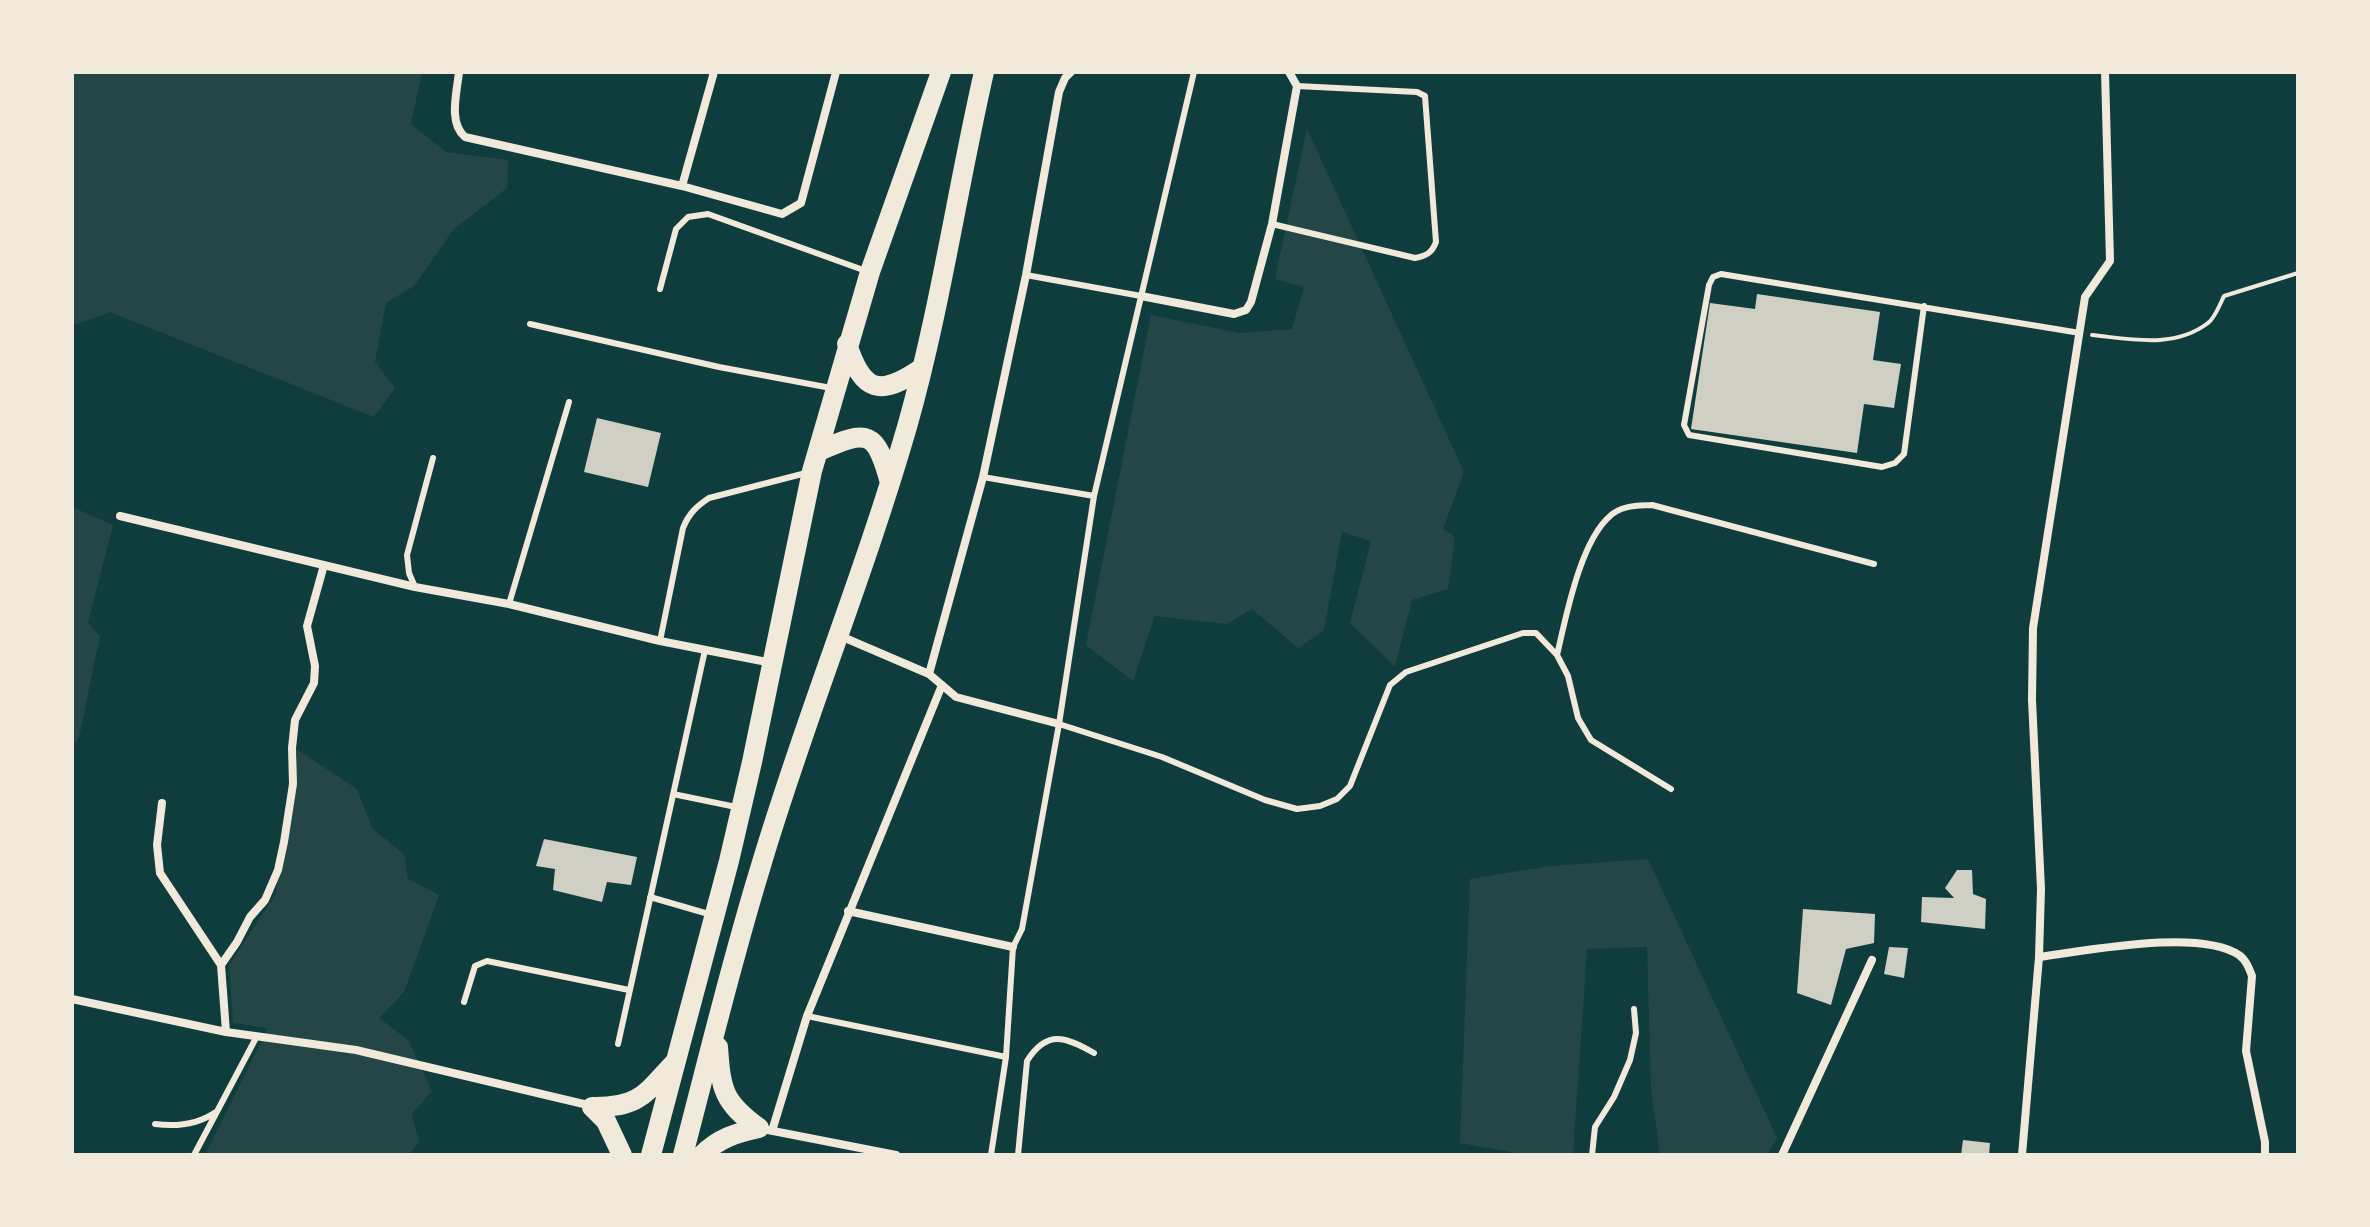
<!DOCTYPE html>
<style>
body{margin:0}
#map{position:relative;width:2370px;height:1227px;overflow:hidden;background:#0f3d3e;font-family:"PT Sans Narrow",sans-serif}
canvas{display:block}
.frame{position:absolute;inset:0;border:74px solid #f1e9da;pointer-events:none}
</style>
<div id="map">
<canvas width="2370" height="1227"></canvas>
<div class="frame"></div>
</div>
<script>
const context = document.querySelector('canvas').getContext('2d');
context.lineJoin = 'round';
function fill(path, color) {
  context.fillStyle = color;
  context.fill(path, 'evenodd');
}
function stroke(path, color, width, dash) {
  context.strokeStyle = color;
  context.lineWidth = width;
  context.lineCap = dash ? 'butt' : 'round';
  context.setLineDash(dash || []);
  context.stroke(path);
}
fill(new Path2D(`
 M72,72H422L411,124L446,152L508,160L507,188L454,229L414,286L386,303L375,362L395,388L374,417L110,312L72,326Z
 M1307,129L1464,472L1443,529L1455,537L1448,589L1412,600L1395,667L1350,623L1371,541L1342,532L1324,630L1298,648L1252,609L1226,624L1155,616L1133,681L1086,645L1151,315L1239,333L1292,329L1304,287L1275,279Z
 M72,507L113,525L88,623L100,636L79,738L72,745Z
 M298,750L357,789L372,828L404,854L408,879L439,895L404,992L379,1018L408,1040L432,1091L412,1114L419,1142L408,1155H205L268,1028L233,1023L229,965L276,894Z
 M1648,859L1777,1138L1767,1155H1660L1651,1088L1647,947L1587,949L1573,1155H1527L1460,1143L1470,879L1550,866Z`), '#244646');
fill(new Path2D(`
 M1757,294L1880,312L1873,360L1901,364L1894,408L1864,404L1857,453L1691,429L1710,303L1755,309Z
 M597,418L661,433L648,487L584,472Z
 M544,839L637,857L631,885L607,882L602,902L553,890L555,869L536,866Z
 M1957,870H1972L1973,894L1986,899L1985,929L1921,922L1922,897L1954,898L1945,888Z
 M1803,909L1875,914L1874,943L1846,949L1831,1005L1797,993Z
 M1889,947L1908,948L1904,978L1884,974Z
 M1963,1140L1990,1143L1989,1155H1961Z`), '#cfcfc3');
stroke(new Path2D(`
 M2092,335C2131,339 2174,349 2208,323C2215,318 2220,304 2224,296L2298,273`), '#f1e9da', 4);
stroke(new Path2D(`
 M1272,224L1415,258C1426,256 1432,253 1436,242L1425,96L1417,92L1297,86
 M1026,275L1141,296
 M660,289L676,229L688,217L708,214L866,271
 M1924,306L1904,454L1895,463L1882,467L1689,435L1684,425L1709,285L1713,277L1721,274L2080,333
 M530,324L719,367L831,388
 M983,477L1094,496
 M415,587L409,573L407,555L433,458
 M509,604L569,402
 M660,641L683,528C689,513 697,506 709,498L806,473
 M1557,655C1566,617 1580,542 1610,516C1622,505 1637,506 1652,505L1874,564
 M1059,724L1162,757L1265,800L1297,809L1320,806L1337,799L1350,786L1390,685L1406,672L1523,633H1536L1557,655L1568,676L1578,718L1591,740L1671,789
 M673,794L736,807
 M650,897L712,915
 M464,1002L475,966L487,961L629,990
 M807,1016L1006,1057
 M618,1044L705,650
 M155,1124C177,1127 197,1125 216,1112
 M194,1155L257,1036
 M991,1155L1006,1057L1013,947L1022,929L1059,724L1094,496L1194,72
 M1018,1155L1027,1061C1047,1029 1066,1037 1094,1053
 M1592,1155L1595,1127L1614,1097L1630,1060L1636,1033L1634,1009`), '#f1e9da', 6);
stroke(new Path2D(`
 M459,72C457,92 448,123 465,137L682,186L782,214L801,203L836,72
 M682,186L714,72
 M1141,296L1234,314L1246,310L1251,302L1272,224L1297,86L1289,72
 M120,516L415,587L509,604L660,641L772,663
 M838,635L929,674L983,477L1026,275L1059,92L1065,78L1071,72
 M929,674L956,697L1059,724
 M162,803L157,845L160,873L221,965
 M848,911L1013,947
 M2039,957C2086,951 2199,928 2239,955C2246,960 2249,968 2252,976L2246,1051L2265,1142V1155
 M72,999L226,1032L356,1050L592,1106
 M226,1032L221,965L237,942L250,917L265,900L278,870L284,842L293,784L292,748L295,720L314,683L315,666L307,626L324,565
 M768,1130L896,1155
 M772,1131L807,1016L942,685
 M1782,1155L1872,960
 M2022,1155L2039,957L2041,889L2032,700L2033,628L2085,297L2110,261L2105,72`), '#f1e9da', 8);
stroke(new Path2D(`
 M847,344C863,393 880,397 922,368
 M819,451C868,429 876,430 890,483
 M718,1047C721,1090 723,1102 759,1128
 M592,1107C639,1108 645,1094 675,1062
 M592,1107L606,1121L622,1155
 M651,1155L729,861L752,762L812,471L870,272L941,72
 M683,1155C708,1060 731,963 760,869C804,720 864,576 907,427C940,311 957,190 984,72
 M702,1155C719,1138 736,1133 759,1128`), '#f1e9da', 20);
</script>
